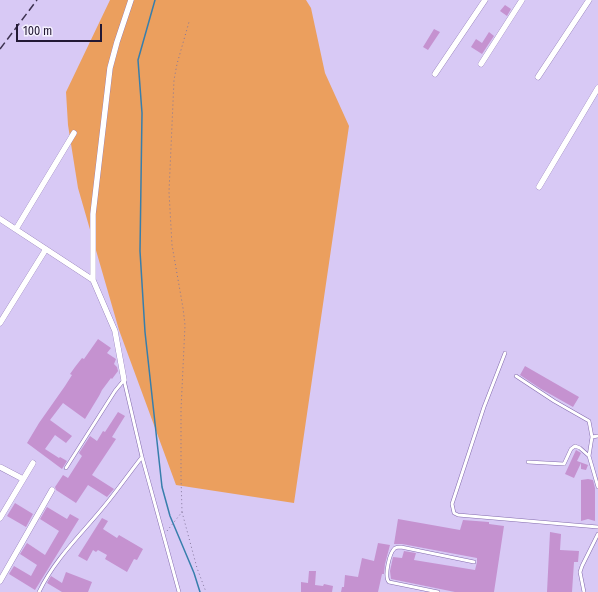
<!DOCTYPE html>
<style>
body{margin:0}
#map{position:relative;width:598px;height:592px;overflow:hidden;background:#d8c9f5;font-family:"Fira Sans Condensed",sans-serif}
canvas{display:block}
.scale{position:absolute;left:16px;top:24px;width:86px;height:18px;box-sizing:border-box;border:2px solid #231934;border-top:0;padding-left:5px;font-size:12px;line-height:14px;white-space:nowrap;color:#231934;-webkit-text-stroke:3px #f4f0ff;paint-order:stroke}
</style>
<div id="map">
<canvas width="598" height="592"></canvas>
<div class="scale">100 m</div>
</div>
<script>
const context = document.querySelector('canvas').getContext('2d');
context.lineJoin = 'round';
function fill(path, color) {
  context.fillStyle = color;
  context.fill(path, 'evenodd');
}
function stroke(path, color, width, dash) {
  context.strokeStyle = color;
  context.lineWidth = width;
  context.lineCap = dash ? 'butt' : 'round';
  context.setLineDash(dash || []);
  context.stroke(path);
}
fill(new Path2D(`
 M110,0H306L311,8L325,73L349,126L294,503L176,485L119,330L78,188L68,125L66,92Z`), '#eb9f5e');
stroke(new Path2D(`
 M155,0L138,60L142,113L140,251L145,332L162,487L170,516L194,573L200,592`), '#377eac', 1.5);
fill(new Path2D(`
 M505,5L511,9L507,16L500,11Z
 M434,29L440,32L428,50L423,47Z
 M489,32L494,36L482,54L471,47L476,39L482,43Z
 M98,339L111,348L107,353L116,359L114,364L117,367L118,371L112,379L111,378L102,390L99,396L85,419L63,403L50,420L72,436L66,443L55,435L45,449L59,458L60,457L67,461L62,469L27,443L39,423L65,386L72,375L70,374L75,367L82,358L84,359Z
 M525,366L579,397L573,407L541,389L520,375Z
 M118,412L125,416L112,437L116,439L92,475L114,489L107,497L88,485L76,503L56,490L55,487L63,475L68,478L82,456L79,453L90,436L97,441L103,431L105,432Z
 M576,450L581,453L577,461L588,465L586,470L581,469V463L574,478L565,474Z
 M588,479L593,480L595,488V521L588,519L581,521V480Z
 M15,503L33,514L26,527L7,516Z
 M47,507L67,519L70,514L79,519L35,590L9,574L14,566L31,576L37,565L20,554L27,543L45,555L59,531L40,519Z
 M102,518L108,521L103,529L117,538L119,535L143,549L137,560L134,559L127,572L105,559L107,555L98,550L96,552L93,550L87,561L78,556Z
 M398,519L460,530L463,520L489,522V524L504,526L494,592H455L391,579L390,571L393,557L402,558L404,551L416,553L414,560L475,570L477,562V558L402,544H394Z
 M550,532L561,534L560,550L579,551L578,562H574L572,592H547Z
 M378,543L390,545L385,564L384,574H382L378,592H341L342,587H344L345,575L358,577L362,558L374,561Z
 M309,571H316L315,585L323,586L324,584L333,586L332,592H301V582L308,583Z
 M66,572L92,582L88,592H62L47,583L51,576L62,583Z`), '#c592d0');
const lane = new Path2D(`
 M505,353L484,407L452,504L454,513L458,515L598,527
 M516,376L554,401L589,421L592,437L589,456L598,487
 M124,380L142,457L179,592
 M592,437L598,436
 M528,462L564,464L571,449L575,446L580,448L589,456
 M66,468L115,391L124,380
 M39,592C56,556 86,530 110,499C121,485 131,471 142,457
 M438,592L389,582C384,577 389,553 395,548C397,547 398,547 401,547L474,562
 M584,592L580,572L582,566L598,534`);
const street = new Path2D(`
 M481,64L522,0
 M435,74L485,0
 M538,77L589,0
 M539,187L598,88
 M0,219L93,280
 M16,229L74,133
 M0,323L46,249
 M124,380L115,331L93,280V214L110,68L117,42L131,0
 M0,467L23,479
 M0,518L33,463
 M0,581L52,490`);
stroke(lane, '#836bad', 4);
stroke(street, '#836bad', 6);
stroke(new Path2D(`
 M182,512L197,568L206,592
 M167,531L182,512L181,477V410L185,325L183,308L172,245L169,192L174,80L177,64L189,22`), '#84779c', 1, [1, 3]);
stroke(lane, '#fff', 3);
stroke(street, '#fff', 5.5);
stroke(new Path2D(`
 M0,49L37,0`), '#3d3250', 1.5, [8, 4]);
</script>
